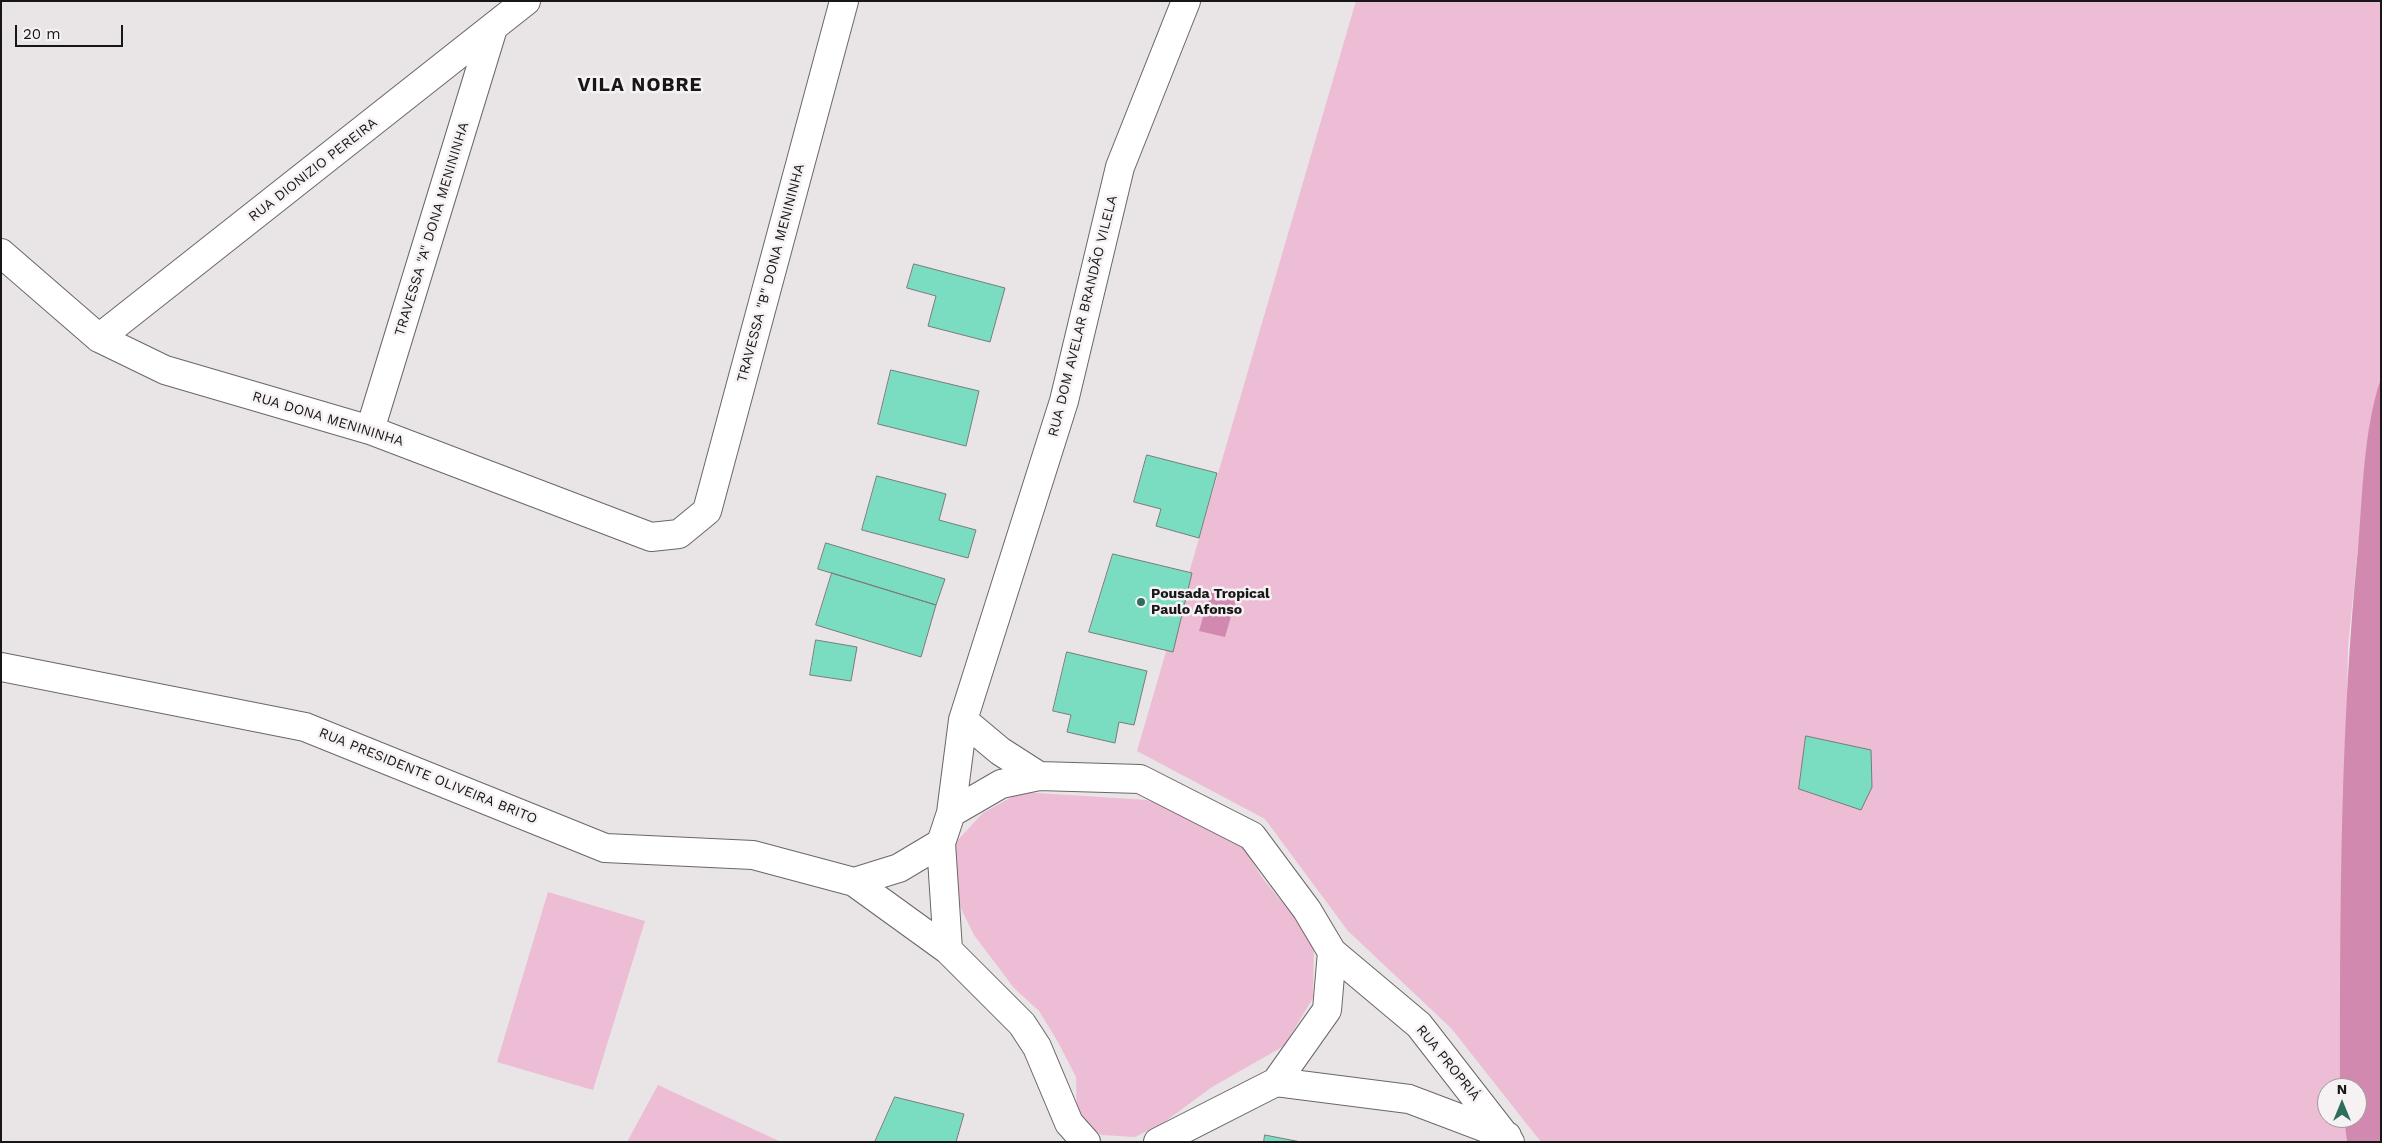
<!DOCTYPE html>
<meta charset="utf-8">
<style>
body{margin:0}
#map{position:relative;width:2382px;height:1143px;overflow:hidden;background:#e9e4e6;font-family:"Work Sans",sans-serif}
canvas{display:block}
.frame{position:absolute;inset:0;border:2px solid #181718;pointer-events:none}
.north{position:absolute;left:2317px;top:1078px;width:50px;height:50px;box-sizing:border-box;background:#f6f2f4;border:1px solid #9d9a9c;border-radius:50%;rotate:0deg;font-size:14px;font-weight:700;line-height:20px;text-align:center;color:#181718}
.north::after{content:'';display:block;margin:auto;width:18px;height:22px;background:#2d6e5d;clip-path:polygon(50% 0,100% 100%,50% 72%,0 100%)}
.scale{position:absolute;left:15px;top:25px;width:108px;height:22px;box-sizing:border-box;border:2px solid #181718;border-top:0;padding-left:6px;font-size:15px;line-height:18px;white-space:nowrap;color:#181718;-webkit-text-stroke:4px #f6f2f4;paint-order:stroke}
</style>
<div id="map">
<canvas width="2382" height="1143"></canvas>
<div class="frame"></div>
<div class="north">N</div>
<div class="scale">20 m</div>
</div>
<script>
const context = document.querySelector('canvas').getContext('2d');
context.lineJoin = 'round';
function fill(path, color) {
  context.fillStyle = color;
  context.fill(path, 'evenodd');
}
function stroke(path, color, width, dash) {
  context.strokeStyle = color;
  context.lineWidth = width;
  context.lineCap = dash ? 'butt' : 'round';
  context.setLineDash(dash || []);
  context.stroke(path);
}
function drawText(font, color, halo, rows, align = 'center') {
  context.font = font + ' "Work Sans",sans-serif';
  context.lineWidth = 5;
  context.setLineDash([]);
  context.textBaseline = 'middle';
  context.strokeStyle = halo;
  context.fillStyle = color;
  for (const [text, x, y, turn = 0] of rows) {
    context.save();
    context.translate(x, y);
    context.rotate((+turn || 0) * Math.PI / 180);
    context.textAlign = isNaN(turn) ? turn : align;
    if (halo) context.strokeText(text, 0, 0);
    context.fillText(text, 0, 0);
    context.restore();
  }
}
fill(new Path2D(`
 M1356,1H2381V378L2370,430L2348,646L2340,1088H2327V1118H2344L2347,1142H1541L1451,1028L1348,931L1265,819L1137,751Z
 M1021,792L1147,800L1198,817L1239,839L1261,876L1314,942L1313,998L1284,1046L1212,1087L1163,1123L1135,1137L1102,1135L1077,1118L1076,1077L1058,1042L1039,1011L1014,988L974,935L951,888L956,842L983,813Z
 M548,892L645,921L593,1090L497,1062Z
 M658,1085L781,1142H627Z`), '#edbcd5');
fill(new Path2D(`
 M2381,378V1142H2347L2344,1118H2357V1088H2340C2340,908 2340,729 2358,549C2363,493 2363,432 2381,378Z
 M1211,589L1237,596L1225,637L1199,631Z`), '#d289af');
const building = new Path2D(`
 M914,264L1005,288L990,342L928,326L936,296L907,288Z
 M891,370L979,391L966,446L878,424Z
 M1147,455L1217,473L1199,538L1156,526L1161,509L1134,502Z
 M877,476L946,494L939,520L976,530L968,558L862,530Z
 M826,543L945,579L936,605L818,569Z
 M1113,554L1192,573L1173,652L1089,632Z
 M832,573L936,605L921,657L816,625Z
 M816,640L857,647L851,681L810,675Z
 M1067,652L1147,671L1134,725L1119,722L1115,743L1067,732L1071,715L1053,711Z
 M1806,736L1871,750L1872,787L1861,810L1799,789Z
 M895,1097L964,1114L956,1142H875Z
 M1265,1135L1301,1142H1264Z`);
fill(building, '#7adcc1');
stroke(building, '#787c7a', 1);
const minor = new Path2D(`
 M1,253L99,338L165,370L370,430L651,537L679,534L707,511L844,1
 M99,338L526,1
 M370,430L493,28
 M1,667L305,727L605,848L753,855L854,882L948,950L1022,1024L1037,1047L1069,1123L1086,1142
 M963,720L1000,751L1039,776
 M951,813L963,720L1064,401L1120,167L1186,1
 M854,882L899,868L941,843
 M948,950L941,843L951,813L1001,784L1039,776L1140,779L1252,836L1307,910L1332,952L1327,1010L1276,1082L1158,1142
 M1332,952L1419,1025L1510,1142
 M1276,1082L1409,1099L1507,1136`);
stroke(minor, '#6a6769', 30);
stroke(minor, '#fff', 28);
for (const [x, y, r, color] of [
 [1141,602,5,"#2d6e5d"]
]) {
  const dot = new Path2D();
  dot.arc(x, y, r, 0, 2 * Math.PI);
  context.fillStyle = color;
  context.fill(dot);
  stroke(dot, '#f6f2f4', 2);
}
drawText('14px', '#181718', '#f6f2f4', [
 ["RUA DIONIZIO PEREIRA",313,170,-38],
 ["TRAVESSA \"A\" DONA MENININHA",432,229,-73],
 ["TRAVESSA \"B\" DONA MENININHA",771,273,-75],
 ["RUA DOM AVELAR BRANDÃO VILELA",1083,316,-76],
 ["RUA DONA MENININHA",328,419,17],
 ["RUA PRESIDENTE OLIVEIRA BRITO",428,776,22],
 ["RUA PROPRIÁ",1448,1063,51]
]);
drawText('bold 14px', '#181718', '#f6f2f4', [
 ["Pousada Tropical",1151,594],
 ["Paulo Afonso",1151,610]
], 'left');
context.letterSpacing = '1px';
drawText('bold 19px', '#181718', '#f6f2f4', [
 ["VILA NOBRE",640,85]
]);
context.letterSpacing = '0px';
</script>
